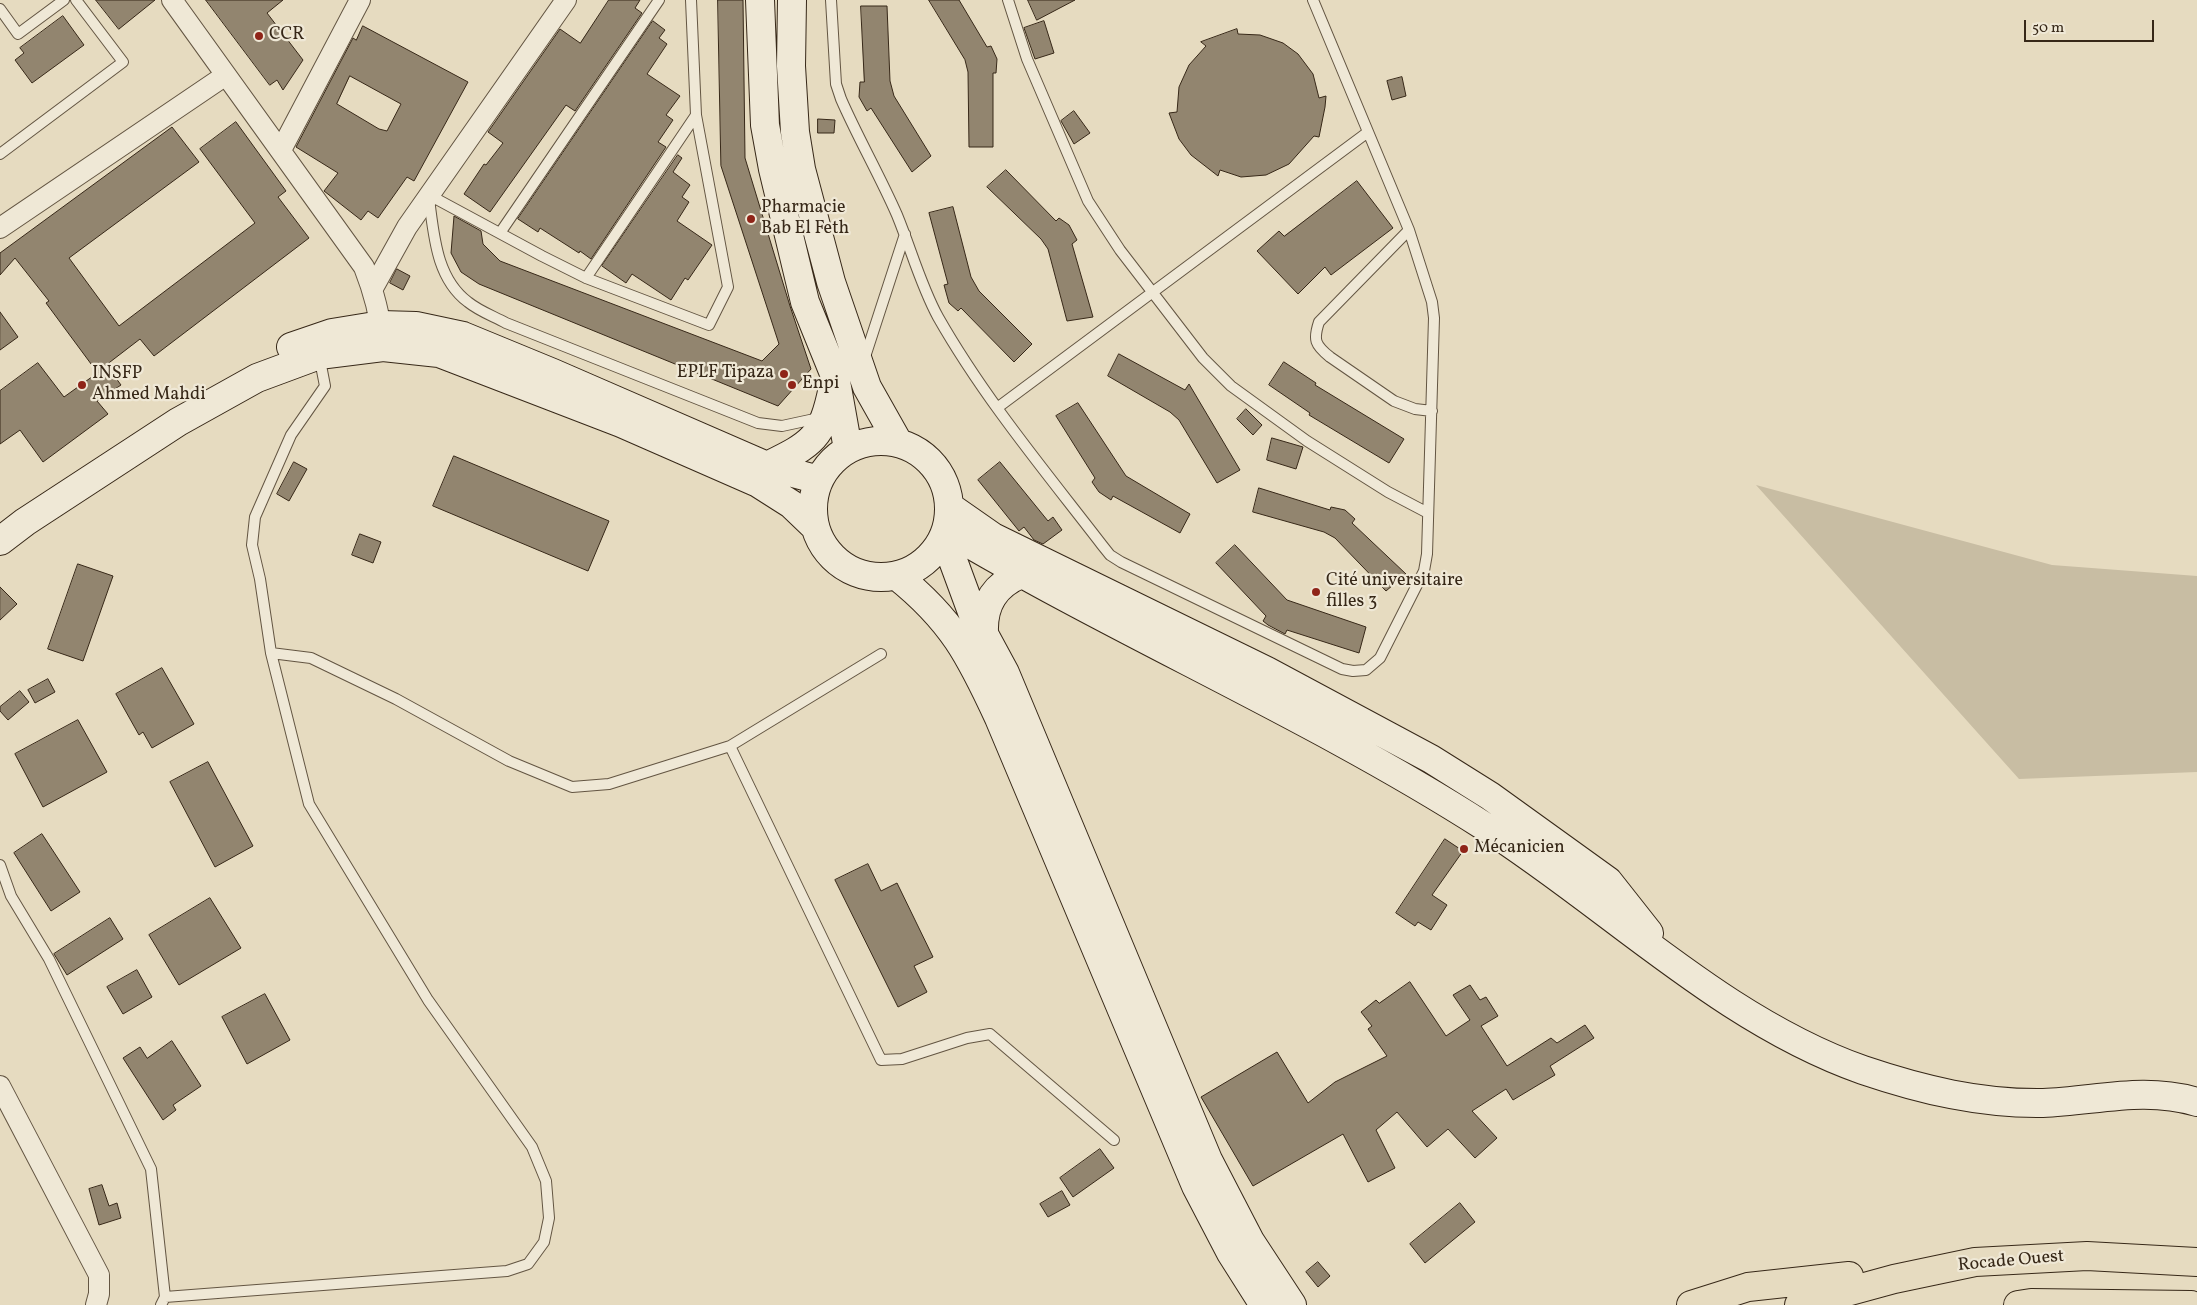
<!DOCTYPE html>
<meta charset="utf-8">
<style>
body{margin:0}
#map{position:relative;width:2197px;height:1305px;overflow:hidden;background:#e6dbc0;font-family:Vollkorn,serif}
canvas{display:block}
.scale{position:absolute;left:2024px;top:20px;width:130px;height:22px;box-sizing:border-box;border:2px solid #372818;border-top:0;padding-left:6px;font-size:15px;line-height:18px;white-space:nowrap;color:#372818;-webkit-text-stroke:4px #efe8d6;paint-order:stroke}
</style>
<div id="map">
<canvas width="2197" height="1305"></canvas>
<div class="scale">50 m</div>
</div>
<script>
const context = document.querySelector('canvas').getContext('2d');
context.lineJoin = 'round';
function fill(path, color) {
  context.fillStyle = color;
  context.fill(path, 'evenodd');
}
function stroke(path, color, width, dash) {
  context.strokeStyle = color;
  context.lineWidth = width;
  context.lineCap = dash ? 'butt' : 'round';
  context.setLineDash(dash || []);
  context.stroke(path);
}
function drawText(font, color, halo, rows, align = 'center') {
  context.font = font + ' Vollkorn,serif';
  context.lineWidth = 4.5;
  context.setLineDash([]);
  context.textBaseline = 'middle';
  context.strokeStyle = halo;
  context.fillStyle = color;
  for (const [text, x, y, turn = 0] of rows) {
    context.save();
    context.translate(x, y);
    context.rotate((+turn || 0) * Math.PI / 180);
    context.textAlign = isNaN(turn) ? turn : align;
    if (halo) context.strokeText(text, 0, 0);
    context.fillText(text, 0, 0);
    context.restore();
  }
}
fill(new Path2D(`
 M1756,485L2052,565L2197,576V772L2019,779Z`), '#c8bda3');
const building = new Path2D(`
 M96,0H155L119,29Z
 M206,0H283L267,13L303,60L283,90L277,80L270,85Z
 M609,0H640L635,8L642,13L575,111L566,105L490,212L464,194L484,164L486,165L503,143L488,132L560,29L580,43Z
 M718,0H743L745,158L790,306L811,369L778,406L479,284L461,272L451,253L454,216L481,231L483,244L500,261L762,361L779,344L721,166Z
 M929,0H959L987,47L991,46L997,59L996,73H993V147H969L968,72L965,60Z
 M1028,0H1075L1037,20Z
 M861,6H887L890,81L894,96L931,156L912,172L871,108L867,111L859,97L860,82H864Z
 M63,16L84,45L32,83L15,60L24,53L20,48Z
 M653,21L665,30L659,38L667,44L647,74L680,96L666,115L673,120L658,142L666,147L591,259L580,251L579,253L540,228L538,232L518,219Z
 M1044,21L1054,53L1035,59L1024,28Z
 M363,26L468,82L414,181L407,177L378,218L368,211L361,220L324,191L338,173L296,147L353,38L356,40ZM350,76L401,104L387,131L379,129L337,104Z
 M1237,29L1238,34L1260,35L1283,43L1298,54L1313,74L1319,98L1326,96L1325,107L1319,137L1314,136L1289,164L1266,175L1241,177L1220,170L1218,176L1191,155L1179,139L1169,113L1177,112L1179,87L1189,65L1206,46L1201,42Z
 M1402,77L1406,96L1392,100L1387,81Z
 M1074,111L1090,133L1074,144L1061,121Z
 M818,119L835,120L834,133H818Z
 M236,122L286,191L278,197L309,238L154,356L140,339L97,372L46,303L49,301L15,258L0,275V253L172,127L199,162L69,258L119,326L255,223L200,149Z
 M678,155L682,158L673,172L690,185L682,197L689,202L677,221L712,245L688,280L685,278L671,300L632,274L626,283L602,266Z
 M1006,170L1056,221L1059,218L1069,225L1077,240L1072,244L1093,317L1067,321L1048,249L1041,239L987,187Z
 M1357,181L1393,228L1331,275L1325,267L1298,294L1257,251L1279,231L1284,236Z
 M953,207L971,277L979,291L1032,344L1014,362L961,308L958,311L949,303L944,285L948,284L929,213Z
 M397,269L410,276L403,290L390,283Z
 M0,312L18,337L0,350Z
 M1119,354L1185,390L1189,384L1240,470L1217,483L1179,420L1170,412L1108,376Z
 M1284,362L1316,383L1315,385L1404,439L1389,463L1309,415L1310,413L1269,385Z
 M38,363L64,397L107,366L121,385L97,401L108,414L43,462L20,430L0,444V391Z
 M1078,403L1126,476L1190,514L1180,533L1113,496L1111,500L1099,492L1092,482L1095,478L1056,416Z
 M1246,409L1262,425L1253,435L1237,419Z
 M1272,438L1303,447L1296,469L1267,460Z
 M454,456L609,521L588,571L433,506Z
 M294,462L307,469L289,501L277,494Z
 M1000,462L1048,521L1053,517L1062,530L1043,544L1034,540L1024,527L1019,531L978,480Z
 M1259,488L1330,510L1331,507L1345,510L1355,519L1352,523L1406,574L1386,591L1335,538L1324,532L1253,512Z
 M360,534L381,542L373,563L352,555Z
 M1235,545L1287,600L1366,627L1359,653L1287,630L1285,634L1268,625L1263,621L1266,616L1216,563Z
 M78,564L113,576L83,661L48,649Z
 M0,587L17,604L0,620Z
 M162,668L194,724L152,748L143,732L139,735L116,694Z
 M48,679L55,692L35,703L28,690Z
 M20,691L29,702L8,720L0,711V707Z
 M78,720L107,772L43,807L15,754Z
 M208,762L253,846L215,867L170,782Z
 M42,834L80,892L51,911L14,853Z
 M1445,839L1463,851L1432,895L1447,905L1431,930L1418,922L1415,926L1396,913Z
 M868,864L881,891L897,883L933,957L914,966L927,992L898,1007L835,880Z
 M210,898L241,948L179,985L149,935Z
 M110,918L123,939L67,975L54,954Z
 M137,970L152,997L123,1014L107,987Z
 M1410,982L1446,1036L1470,1020L1453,995L1470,985L1480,1000L1486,997L1498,1016L1481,1026L1507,1066L1551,1038L1557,1043L1585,1025L1594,1038L1550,1066L1555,1075L1538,1085L1513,1100L1506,1089L1472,1111L1497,1138L1475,1158L1448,1129L1427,1147L1397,1112L1376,1130L1395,1168L1368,1182L1343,1134L1253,1186L1201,1097L1277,1052L1308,1103L1335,1082L1387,1056L1368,1029L1372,1026L1361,1012L1376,1000L1379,1003Z
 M265,994L290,1040L247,1064L222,1017Z
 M172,1041L201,1086L173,1105L176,1110L163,1120L123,1058L140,1047L147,1058Z
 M1100,1149L1114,1168L1073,1197L1060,1178Z
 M102,1185L109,1206L117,1203L121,1218L99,1225L89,1189Z
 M1062,1191L1070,1205L1048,1217L1040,1204Z
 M1460,1203L1475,1222L1425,1263L1410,1244Z
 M1318,1262L1330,1276L1318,1287L1306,1272Z`);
fill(building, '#92856f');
stroke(building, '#372818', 1);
const lane = new Path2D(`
 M831,0L836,84L841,99C858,138 880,176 897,215C911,249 921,286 938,317C984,398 1045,471 1102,545L1110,555L1121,562L1342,669L1353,671L1366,670L1380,658L1424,571L1427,554L1434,318L1432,302L1409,230L1313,0
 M1008,0L1027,59L1088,201L1120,250L1203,358L1231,386L1307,441L1388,492L1428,513
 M0,9L18,34L64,0
 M0,154L123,62L76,0
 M429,195L542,256L586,278L709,325L728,287L696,115L691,0
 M429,199C434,235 436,278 468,302C479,311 493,316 506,323L758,423L782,426L819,418
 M1409,230L1319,322C1313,340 1315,345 1330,357L1394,401L1415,409L1432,411
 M500,233L659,0
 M586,278L696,115
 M864,360L905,234
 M997,408L1368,132
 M271,653L311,658L396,699L509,761L572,787L609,784L730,746L881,654
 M730,746L881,1060L902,1059L967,1038L990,1034L1114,1140
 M0,865L11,896L49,959L151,1169L165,1297L161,1305
 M165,1297L507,1271L528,1264L544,1242L549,1218L546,1181L532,1147L428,1000L309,804L271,653L260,579L252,545L255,517L291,435L325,386L319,355`);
const street = new Path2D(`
 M172,0L364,267C373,290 380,314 382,339
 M281,150L360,0
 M0,228L226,75
 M372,290L407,227L566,0
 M0,1086L99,1275V1294L96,1305`);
const secondary = new Path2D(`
 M760,0L765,125L773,169L805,302L835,376L848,449
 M792,0L791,66L795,132L801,169L831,282L867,387L898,442
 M291,347L332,333L381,325L416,326L463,336L553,373L767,466L819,480
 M813 509a68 68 0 1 1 136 0a68 68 0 1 1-136 0Z
 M767,466C812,444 823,438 833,387
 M950,507L993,537L1267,671L1431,759L1490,796L1608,881L1649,933
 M946,530C1122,635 1312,716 1484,826C1608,905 1723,1021 1863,1070C1922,1090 1981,1104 2043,1103C2096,1101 2144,1086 2197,1102
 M944,536L972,612L1005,673L1208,1160L1250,1241L1292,1305
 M0,541L25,522L178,422L257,378L319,355L383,347L439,353L621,423L758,483L791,504L815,527
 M897,576C952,620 970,655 999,718L1196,1186L1231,1253L1264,1305
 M984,632C983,604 995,585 1021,574`);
const highway = new Path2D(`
 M1691,1305L1748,1287L1849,1276
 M1799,1305L1894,1279L1975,1262L2087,1256L2197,1262
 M2018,1305L2031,1303L2191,1305`);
stroke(lane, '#635542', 12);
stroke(street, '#635542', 22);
stroke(secondary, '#372818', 30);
stroke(highway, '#372818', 30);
stroke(lane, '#efe8d6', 10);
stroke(street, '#efe8d6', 20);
stroke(secondary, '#efe8d6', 28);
stroke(highway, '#e6dbc0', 28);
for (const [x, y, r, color] of [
 [259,36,5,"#8f2418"],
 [751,219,5,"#8f2418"],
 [784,374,5,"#8f2418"],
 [82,385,5,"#8f2418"],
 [792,385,5,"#8f2418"],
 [1316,592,5,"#8f2418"],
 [1464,849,5,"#8f2418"]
]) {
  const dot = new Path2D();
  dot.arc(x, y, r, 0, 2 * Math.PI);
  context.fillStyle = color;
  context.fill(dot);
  stroke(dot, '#efe8d6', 2);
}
drawText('18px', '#372818', '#efe8d6', [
 ["CCR",269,36],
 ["Pharmacie",761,209],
 ["Bab El Feth",761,230],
 ["EPLF Tipaza",774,374,"right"],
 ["INSFP",92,375],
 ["Ahmed Mahdi",92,396],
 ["Enpi",802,385],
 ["Cité universitaire",1326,582],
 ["filles 3",1326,603],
 ["Mécanicien",1474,849]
], 'left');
drawText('18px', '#372818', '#efe8d6', [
 ["Rocade Ouest",2011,1262,-5]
]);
</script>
